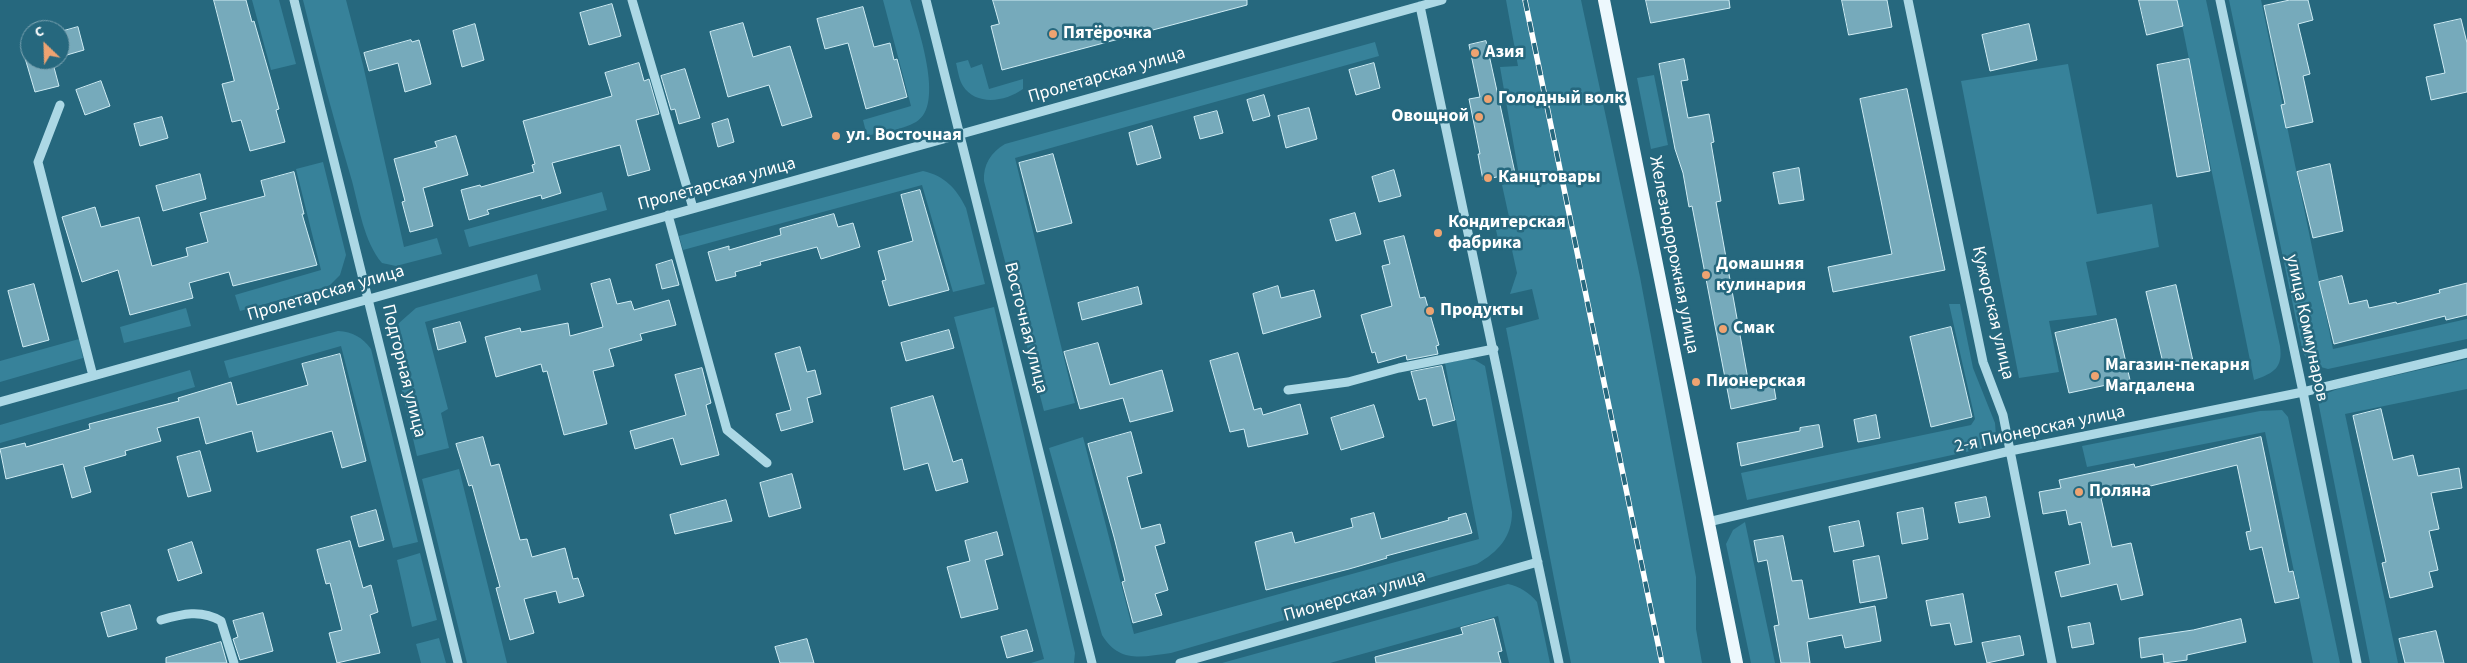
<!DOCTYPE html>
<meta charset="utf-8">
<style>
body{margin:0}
#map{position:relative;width:2467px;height:663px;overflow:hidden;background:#26687e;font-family:"Source Sans 3",sans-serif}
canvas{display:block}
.north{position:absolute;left:20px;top:20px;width:50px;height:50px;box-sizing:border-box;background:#26687e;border:1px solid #7da4b2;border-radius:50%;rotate:336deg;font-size:14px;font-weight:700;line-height:20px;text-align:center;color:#fff}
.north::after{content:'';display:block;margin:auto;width:18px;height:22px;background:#eea371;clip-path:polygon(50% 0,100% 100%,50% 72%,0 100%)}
</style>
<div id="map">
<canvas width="2467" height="663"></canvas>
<div class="north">С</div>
</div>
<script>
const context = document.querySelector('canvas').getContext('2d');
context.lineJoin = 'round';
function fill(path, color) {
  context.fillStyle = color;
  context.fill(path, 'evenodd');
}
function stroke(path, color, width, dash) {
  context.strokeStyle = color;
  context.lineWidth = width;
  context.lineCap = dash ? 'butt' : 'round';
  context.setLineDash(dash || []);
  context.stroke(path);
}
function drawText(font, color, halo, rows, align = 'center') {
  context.font = font + ' "Source Sans 3",sans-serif';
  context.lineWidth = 5;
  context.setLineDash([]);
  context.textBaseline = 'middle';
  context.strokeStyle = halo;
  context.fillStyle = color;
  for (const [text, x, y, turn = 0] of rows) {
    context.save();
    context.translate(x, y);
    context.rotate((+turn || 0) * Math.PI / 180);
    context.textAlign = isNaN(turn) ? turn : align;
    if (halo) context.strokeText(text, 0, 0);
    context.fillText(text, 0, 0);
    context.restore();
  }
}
fill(new Path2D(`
 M252,0H279L296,64L271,70Z
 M303,0H346L363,65L404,247L437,238L442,254L396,266L382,263C364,242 359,207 352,181C334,121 318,61 303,0Z
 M883,0H910C917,26 946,105 916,122C902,130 882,132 867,136L863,120L911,106Z
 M1506,0H1581L1640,277L1696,577V629L1702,663H1571C1548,552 1528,439 1506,328L1539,319L1532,289L1510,294L1517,273L1510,241L1499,243L1496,230L1511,226L1502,185L1520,181L1500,67L1518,66Z
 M2177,0H2206L2280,346C2283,368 2274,373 2254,380Z
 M2229,0H2261L2333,349L2467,319V339L2328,369L2310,364L2303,353Z
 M1375,42L1379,56L1015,158L1075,403L1044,411L984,181C983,165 991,152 1005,144Z
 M968,60L971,68L982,64L989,89L1023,79V89C1005,102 976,106 963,86C959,80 958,71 956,63Z
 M2068,64L2097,214L2152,204L2159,247L2086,262L2097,315L2049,321L2059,372L2019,378L1961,81Z
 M1654,75L1668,145L1651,149L1637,78Z
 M323,162L346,255L340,275L329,286L240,311L235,295L321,270L296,169Z
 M923,171C945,176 956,188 966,208L985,284L953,292L922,185L683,250L679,236Z
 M602,192L607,210L469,247L464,230Z
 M537,274L541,290L425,322L448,409L441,413L449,448L417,456L393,352L392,340L399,323L416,308Z
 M1949,304H1960L1973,368L1995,423L1996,435L1984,448L1747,500L1741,473L1971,425L1975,419Z
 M994,307L1075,653L1074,663H1031L1044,659L954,317Z
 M186,308L191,326L124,343L120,327Z
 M338,331C353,332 362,337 371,349L418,542L393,548L341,346L229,378L224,361Z
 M79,339L83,358L0,382V361Z
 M1467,359L1475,360L1485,366L1512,512C1512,537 1498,552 1477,564L1171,653C1141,657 1119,663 1102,635L1049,448L1083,437L1134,634L1479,539L1445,363Z
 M2467,359V389L2345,414L2398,663H2370L2318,401L2325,394L2340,388Z
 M190,370L195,387L0,443V425Z
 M2282,410L2288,417L2340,663H2313L2265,432L2087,467L2082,446L2260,411Z
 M459,469L507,663H467L422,479Z
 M1745,522L1775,663H1751L1726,544L1733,530Z
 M420,553L437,620L412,627L397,560Z
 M1508,584C1519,586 1530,593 1537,602L1550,663H1509L1498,616L1330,663H1222Z
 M439,638L446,663H421L416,644Z`), '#37829a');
const building = new Path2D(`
 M214,0H246L252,22L254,21L269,73L279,109L276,110L285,142L250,151L241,120L232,122L222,84L234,81Z
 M993,0H1247V5L1002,70L991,26L999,24Z
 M1646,0H1729L1730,8L1651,23Z
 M1842,0H1887L1892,27L1849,35Z
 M2139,0H2177L2183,26L2147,35Z
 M2290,0H2308L2313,20L2298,24L2310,74L2303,76L2313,122L2286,128L2281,105L2285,104L2264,6Z
 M612,4L621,36L589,45L580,13Z
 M863,7L874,47L890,43L894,60L897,59L907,97L866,109L848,43L825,49L817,19Z
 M2461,19L2467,43V92L2431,100L2426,77L2445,73L2434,25Z
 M743,23L753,57L790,46L812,117L782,126L769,85L728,97L710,32Z
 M475,24L484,60L462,67L453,31Z
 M2029,24L2037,60L1990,71L1982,35Z
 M78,27L84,50L60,57V32Z
 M411,40L412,42L419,40L431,84L405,92L398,63L369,71L364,53Z
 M1486,41L1515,173L1483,180L1478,154H1480L1469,99L1480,97L1469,45Z
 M30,57V60H52L59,86L35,92L25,58Z
 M1684,59L1688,80L1681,81L1688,118L1709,114L1714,142L1711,143L1721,201L1716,202L1749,385L1773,381L1776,399L1731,409L1692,206L1689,207L1683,173L1675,149L1659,64Z
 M2189,59L2210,171L2177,177L2157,65Z
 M639,63L644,81L649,79L659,114L636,120L650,170L628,176L620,145L552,163L561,193L542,199L541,195L487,210L489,214L469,220L461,190L480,185L481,187L534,172L532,165L535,164L523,121L612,96L605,73Z
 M1374,63L1380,88L1356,95L1349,70Z
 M685,69L700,118L679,124L675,109L671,110L661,76Z
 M101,81L110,106L85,115L76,90Z
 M1907,89L1945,270L1833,292L1828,267L1892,254L1860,99Z
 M1264,95L1270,116L1253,121L1247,100Z
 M1309,108L1317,139L1286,148L1278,116Z
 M1217,111L1223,133L1200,139L1194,117Z
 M162,117L168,138L140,146L134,124Z
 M728,119L734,142L718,147L712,124Z
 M1152,126L1161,158L1137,165L1129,133Z
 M456,136L468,175L423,188L433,226L410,232L402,202L405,201L394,159L437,147L435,142Z
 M1053,154L1072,223L1037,232L1019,163Z
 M2330,164L2343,231L2313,238L2297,172Z
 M1799,168L1804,200L1779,204L1773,173Z
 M1394,170L1401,196L1379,202L1372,177Z
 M294,172L304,214H302L317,265L233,286L229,272L189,283L193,298L130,315L118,270L82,282L62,217L95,207L101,227L139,217L152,266L188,256L186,248L208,242L200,213L265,196L261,181Z
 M200,174L206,199L163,211L156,186Z
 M920,190L949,290L889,306L882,281L886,280L878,251L913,241L901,195Z
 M1355,213L1361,234L1336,241L1330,220Z
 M834,214L838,227L853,223L860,247L821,259L817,247L760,262L761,265L735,272L736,276L716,281L708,252L729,246V250L781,235L780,229Z
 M1404,236L1420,298L1425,297L1439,345L1436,346L1438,354L1407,360L1406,355L1378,363L1375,352L1372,353L1361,315L1392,306L1382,266L1390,264L1384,241Z
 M672,260L679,285L662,289L656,265Z
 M2342,276L2349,304L2367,300L2369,308L2396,302L2397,304L2440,293L2439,290L2467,283V315L2446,320L2445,316L2334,344L2319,282Z
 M610,279L617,304L631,301L634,310L669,300L676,325L640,334L642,340L609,349L614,366L593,371L607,424L564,435L547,371L543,372L541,364L496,377L485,337L520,328L521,332L568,323L570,336L603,327L591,284Z
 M34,284L49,340L23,347L8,291Z
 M2176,285L2193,361L2164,367L2146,292Z
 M1278,286L1281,298L1314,290L1321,317L1263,334L1253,294Z
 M1138,287L1142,304L1082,320L1078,303Z
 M2116,319L2130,380L2069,393L2055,333Z
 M460,322L466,342L438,350L433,329Z
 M1951,327L1972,417L1931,427L1910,337Z
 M949,330L954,348L906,361L901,343Z
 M1098,343L1110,385L1162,370L1173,411L1130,422L1123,398L1080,409L1064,352Z
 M800,347L807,372L815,370L821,394L807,398L813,422L781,431L776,414L791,410L775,354Z
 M1238,353L1254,410L1261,408L1263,415L1300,404L1308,434L1248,447L1244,429L1230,432L1210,361Z
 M340,354L366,461L342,468L332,431L257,452L252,431L206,444L199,417L157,428L161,441L125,451L126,455L84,467L91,492L72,498L63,464L6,479L0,449L25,443L26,447L90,429L89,424L179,401L178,398L231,382L237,405L308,385L302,364Z
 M1442,366L1455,420L1433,426L1426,398L1419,400L1411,372Z
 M702,368L711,403L706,405L719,455L681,465L673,438L635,449L630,431L686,415L675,375Z
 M933,396L953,462L962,459L968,482L936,491L928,463L904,470L891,408Z
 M1374,405L1384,437L1341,450L1331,418Z
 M2381,409L2393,460L2413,455L2418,476L2459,468L2462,488L2431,493L2439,529L2429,531L2438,570L2429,572L2433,587L2390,598L2382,563L2386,562L2353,416Z
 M1876,415L1880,438L1858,442L1854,420Z
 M1819,425L1823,447L1741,466L1737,443L1800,431V428Z
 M1131,432L1142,473L1127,477L1141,529L1160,524L1165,543L1155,546L1168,590L1155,594L1162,615L1133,623L1122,582L1125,581L1114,537L1088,444Z
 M483,437L491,466L499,464L520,540L527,539L532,557L565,548L573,579L578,578L584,596L559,603L556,591L524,599L534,633L510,640L496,588L500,587L487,540L472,485L469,486L456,444Z
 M2261,437L2289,572L2293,571L2299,598L2275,603L2262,547L2250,550L2246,532L2251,531L2237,465L2101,498L2112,547L2131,543L2143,595L2121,600L2117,584L2061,597L2055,572L2090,564L2081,522L2069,525L2066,510L2043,514L2039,492L2061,488L2059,480L2134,464L2135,467Z
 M200,451L211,491L188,497L177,457Z
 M792,474L801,508L769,517L760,483Z
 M1986,497L1990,517L1959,523L1955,503Z
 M726,500L732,521L675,534L670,515Z
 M1923,508L1928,539L1902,544L1897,513Z
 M376,510L384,540L359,547L351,517Z
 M1374,513L1381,539L1449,520L1448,518L1466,513L1472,533L1386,556L1387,558L1349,569L1266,590L1255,542L1292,532L1295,543L1353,527L1351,519Z
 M1859,521L1864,546L1834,552L1829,527Z
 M997,532L1003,555L985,560L998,609L961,618L947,567L970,561L965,541Z
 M1783,536L1792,581L1802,580L1809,619L1875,606L1881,641L1845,648L1842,635L1807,642L1810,663H1781L1774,626L1779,625L1767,560L1758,562L1754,541Z
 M350,541L363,588L371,585L378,612L370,615L380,653L337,663L329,633L342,630L330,583L326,584L317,550Z
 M192,542L202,573L178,581L168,550Z
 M1879,556L1887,598L1860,603L1853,561Z
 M1963,594L1972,642L1955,645L1950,623L1931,626L1926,601Z
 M130,605L137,629L108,637L101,613Z
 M263,613L273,651L240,660L233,639L238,637L233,621Z
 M1494,619L1502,651L1498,652L1501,663H1376L1375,657L1463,634L1461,628Z
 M2241,619L2246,642L2187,655V660L2164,663L2163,654L2141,658L2139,638L2193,630Z
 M2090,623L2094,644L2072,648L2068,627Z
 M1027,630L1033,651L1007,658L1001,637Z
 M2436,631L2444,663H2405L2399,639Z
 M2020,636L2024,655L1987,663L1982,643Z
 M807,639L814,663H780L775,647Z
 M221,642L227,663H166V658Z`);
fill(building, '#76aabb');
stroke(building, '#cfecf4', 1);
stroke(new Path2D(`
 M294,0L458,663
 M632,0L693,208
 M926,0L1092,663
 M1908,0L1983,362L2003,415L2052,663
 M2220,0L2303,392L2357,663
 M1420,6L1559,663
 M60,105L38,162L93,376
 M668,215L727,430L767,463
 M1288,390L1348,382L1399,368L1494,349
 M0,402L1442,0
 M1708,522L2010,451L2303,392L2467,353
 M161,620C182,614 201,609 221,621L234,663
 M1180,663L1538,562`), '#acd8e5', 9);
stroke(new Path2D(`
 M1604,0L1737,663`), '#edf8fd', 12);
const rail = new Path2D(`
 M1525,0L1662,663`);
stroke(rail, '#fff', 5.5);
stroke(rail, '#26687e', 4, [11]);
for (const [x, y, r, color] of [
 [1053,34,5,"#eea371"],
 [1475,53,5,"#eea371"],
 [1488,99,5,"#eea371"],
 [1479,117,5,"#eea371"],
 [836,136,5,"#eea371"],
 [1488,178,5,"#eea371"],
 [1438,233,5,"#eea371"],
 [1706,275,5,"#eea371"],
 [1430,311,5,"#eea371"],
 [1723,329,5,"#eea371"],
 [2095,376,5,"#eea371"],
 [1696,382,5,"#eea371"],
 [2079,492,5,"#eea371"]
]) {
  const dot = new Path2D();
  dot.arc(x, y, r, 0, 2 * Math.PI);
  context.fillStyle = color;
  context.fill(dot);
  stroke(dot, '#26687e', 2);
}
drawText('bold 18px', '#fff', '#26687e', [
 ["Пятёрочка",1063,34],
 ["Азия",1485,53],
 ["Голодный волк",1498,99],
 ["Овощной",1469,117,"right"],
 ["ул. Восточная",846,136],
 ["Канцтовары",1498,178],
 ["Кондитерская",1448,223],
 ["фабрика",1448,244],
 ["Домашняя",1716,265],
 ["кулинария",1716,286],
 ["Продукты",1440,311],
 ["Смак",1733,329],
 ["Магазин-пекарня",2105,366],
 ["Магдалена",2105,387],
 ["Пионерская",1706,382],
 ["Поляна",2089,492]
], 'left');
drawText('18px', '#fff', '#26687e', [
 ["Пролетарская улица",1107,76,-16],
 ["Пролетарская улица",717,185,-15],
 ["Железнодорожная улица",1673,255,79],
 ["Пролетарская улица",326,294,-16],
 ["Кужорская улица",1992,313,77],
 ["Восточная улица",1025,328,76],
 ["улица Коммунаров",2306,328,78],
 ["Подгорная улица",403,371,76],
 ["2-я Пионерская улица",2040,430,-12],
 ["Пионерская улица",1355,597,-16]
]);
</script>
